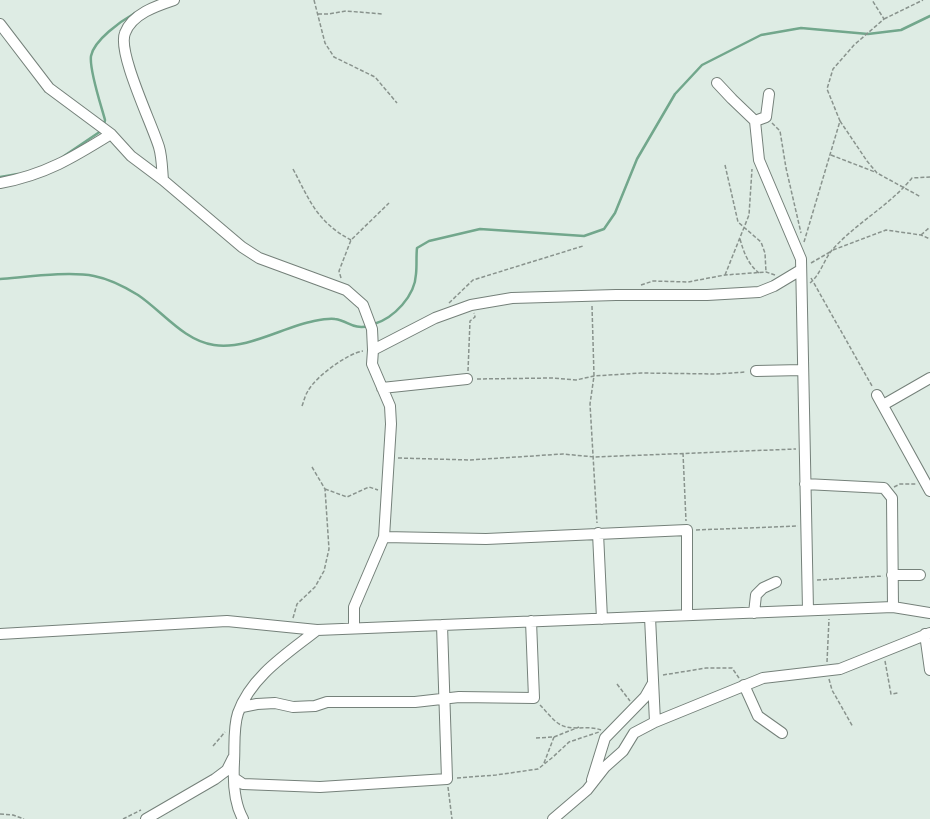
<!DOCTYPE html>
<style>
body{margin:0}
canvas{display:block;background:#deece4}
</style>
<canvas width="930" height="819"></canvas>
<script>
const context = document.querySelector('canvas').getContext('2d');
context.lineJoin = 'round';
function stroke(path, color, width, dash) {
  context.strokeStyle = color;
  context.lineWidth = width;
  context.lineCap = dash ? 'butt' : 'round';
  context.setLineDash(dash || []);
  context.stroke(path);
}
stroke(new Path2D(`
 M104,125L105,120C101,105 89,70 91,56C94,40 121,21 135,13
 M64,156L101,131
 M0,177L18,174
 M0,279C26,277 69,271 94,276C110,279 125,287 138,295C162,311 184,341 214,345C247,350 283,327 314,321C319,320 329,318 335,319C349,321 353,330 369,326
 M374,324C394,318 415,296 416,274C417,265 416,257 417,248L429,241L480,229L584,236L604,229L615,213L637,159L675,94L702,65L761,35L801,28L868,34L901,30L930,16`), '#72a78c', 2.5);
const minor = new Path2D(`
 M0,24L49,88L111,134L131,156L163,180L242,247L259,258L346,290L363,305L372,329L373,350L372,364L390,406L391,424L384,537L354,607V628
 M717,83L732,99L755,121L759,160L801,259L808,610
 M755,121L766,117L769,94
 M163,180C162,169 162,157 159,147C152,124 117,52 125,33C132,14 156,6 174,0
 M0,183C45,175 74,157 111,134
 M373,350L435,318L471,305L512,298L616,295H707L759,292L774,286L799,271
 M756,371L802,370
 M382,388L467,379
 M877,395L930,491
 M883,405L930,378
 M805,484L884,488L892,498L893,607
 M598,533L602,619
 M384,537L486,539L687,530V615
 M892,575H920
 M754,613L756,595L763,588L776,582
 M650,617L655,722L763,678L840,669L930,633
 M0,634L227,621L317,630L893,607L930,613
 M925,634L930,670
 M744,685L758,716L782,733
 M242,707L257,704L275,703L293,707L315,706L327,702H415L459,697L534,698L531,621
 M234,778L243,784L320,787L447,779L442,625
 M592,780L605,738L645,697L653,683
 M146,819L215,779L227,770L233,758
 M243,819C234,803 233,781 234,762C235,747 233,728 238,713C251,676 288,653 317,630
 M553,819L587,790L605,767L623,751L634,733L655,722`);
stroke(minor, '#75817a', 12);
stroke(new Path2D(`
 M314,0L325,43L334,57L375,77L397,103
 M318,14H328L346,11L383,14
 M884,19L923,0
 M840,121L867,161L877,173L921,197
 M772,123L780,131L786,168L801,233
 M831,155L875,172
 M725,165L738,222L761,242L765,253L766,272
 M293,169C310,201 317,222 351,240
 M921,235L930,227
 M740,239C744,253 748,264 759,273
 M804,242L840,121L827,89L833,69L854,45L884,19L872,0
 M833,250L886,230L921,235L930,239
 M811,263L830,252
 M725,275L749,215L752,169
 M341,278L339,271L351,240L389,203
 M811,278L872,386
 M810,283C820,275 824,260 832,250C856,223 889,206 912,178L930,177
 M641,285L653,281L688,282L725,275L766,272L775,275
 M449,303L473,280L583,246
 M592,306L594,376L590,404L597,523
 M468,371L470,321L475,317L474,313
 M477,379L552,378L576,380L594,376L641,373L716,374L746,372
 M302,406C304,401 305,395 308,391C315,377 348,353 363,351
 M683,453L686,521
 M398,458L470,460L563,454L595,457L796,449
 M894,487L900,484H916
 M325,489L347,497L369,487L378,490
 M696,530L798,526
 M817,580L883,576
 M293,618L297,604L315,587L324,571L329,549L325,489L312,467
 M885,661L891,694L898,693
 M827,662L829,619
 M663,675L706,668H732L739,678
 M829,679L832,690L853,727
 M617,684L630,701
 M540,705C546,711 553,721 561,725C573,731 588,725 601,730
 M536,738L554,737L579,727
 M213,746L225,732
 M544,763L554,737
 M457,778L496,775L538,769L553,757L569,742L599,732
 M448,787L452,819
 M0,814L13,815L24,819
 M123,819L141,810`), '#89938d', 1.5, [4, 2]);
stroke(minor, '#fff', 10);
</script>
